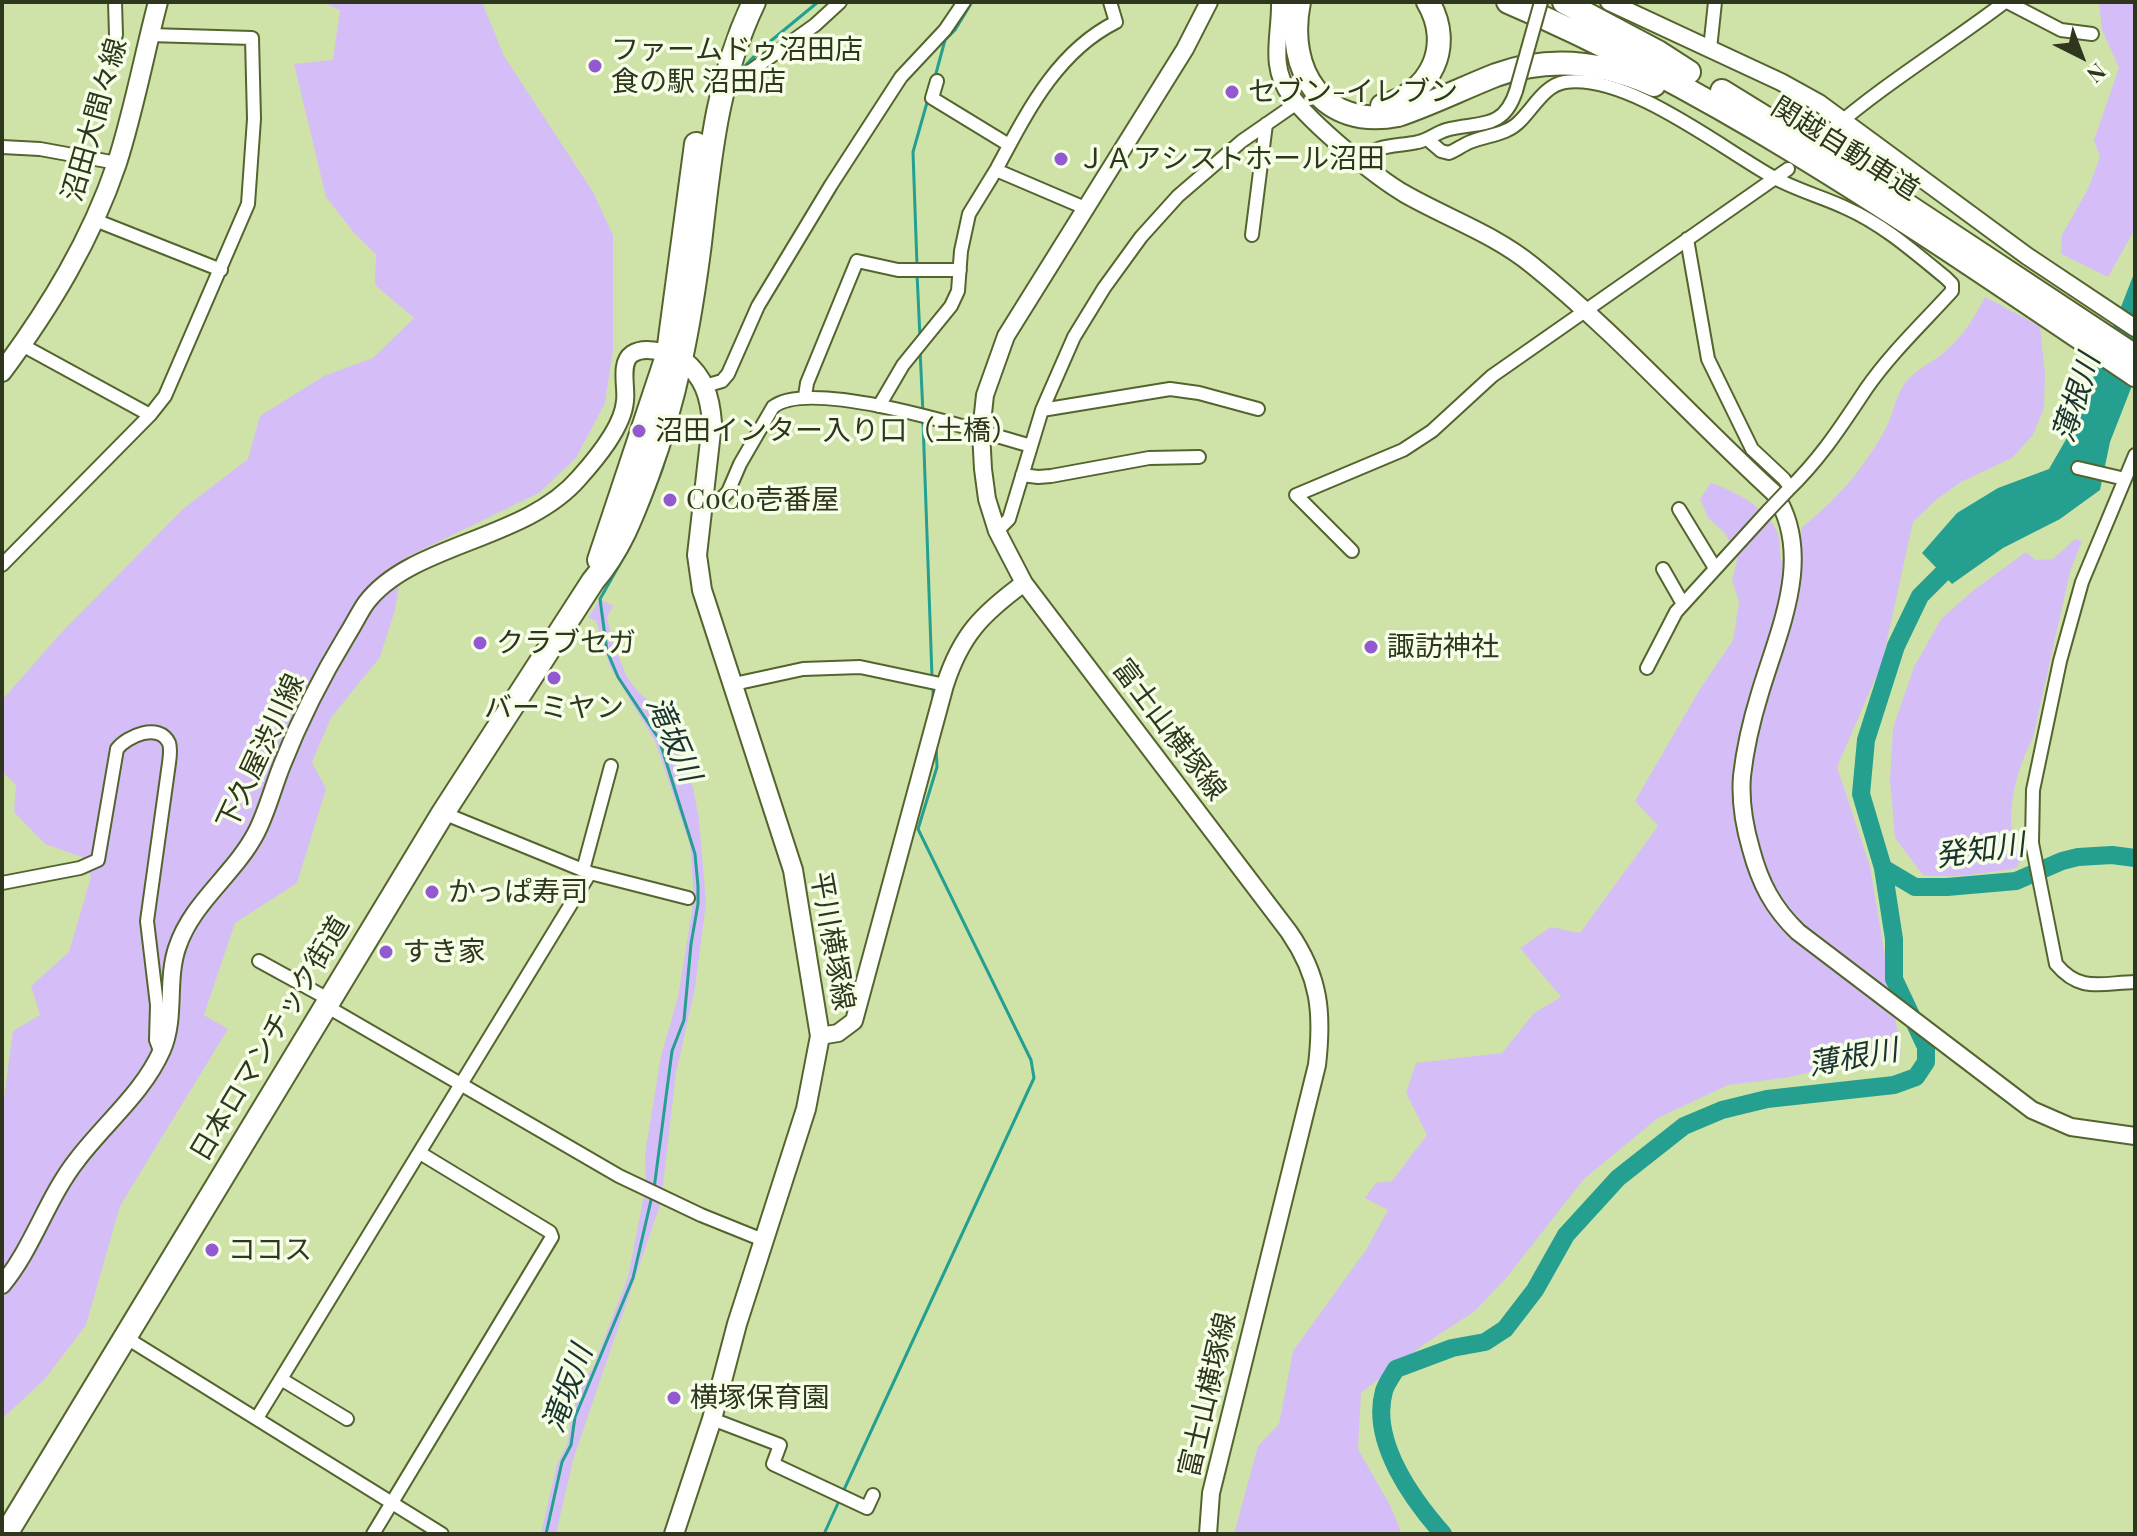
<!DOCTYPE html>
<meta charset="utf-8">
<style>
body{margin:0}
#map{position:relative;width:2137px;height:1536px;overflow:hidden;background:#cfe3a8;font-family:"Playfair Display",serif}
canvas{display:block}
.frame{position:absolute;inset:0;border:4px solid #2e361e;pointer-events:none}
.north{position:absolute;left:2041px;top:16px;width:80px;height:80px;-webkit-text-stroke:6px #f6fee7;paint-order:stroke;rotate:138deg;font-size:22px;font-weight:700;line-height:32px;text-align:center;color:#2e361e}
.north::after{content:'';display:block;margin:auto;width:28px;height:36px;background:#2e361e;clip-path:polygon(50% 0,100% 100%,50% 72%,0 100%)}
</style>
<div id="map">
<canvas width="2137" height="1536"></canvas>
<div class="frame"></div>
<div class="north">N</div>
</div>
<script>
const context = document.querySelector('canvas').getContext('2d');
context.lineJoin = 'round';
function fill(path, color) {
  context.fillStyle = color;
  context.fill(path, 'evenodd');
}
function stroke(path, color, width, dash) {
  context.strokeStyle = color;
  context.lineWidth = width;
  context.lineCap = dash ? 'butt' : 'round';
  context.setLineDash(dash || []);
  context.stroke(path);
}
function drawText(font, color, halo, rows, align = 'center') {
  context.font = font + ' "Playfair Display","Noto Sans JP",serif';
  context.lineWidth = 7;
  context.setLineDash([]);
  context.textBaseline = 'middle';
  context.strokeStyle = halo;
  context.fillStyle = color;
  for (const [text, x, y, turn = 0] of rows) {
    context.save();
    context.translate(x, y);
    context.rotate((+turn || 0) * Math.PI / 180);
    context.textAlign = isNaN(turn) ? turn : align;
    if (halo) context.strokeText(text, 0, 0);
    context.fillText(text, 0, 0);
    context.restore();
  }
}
fill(new Path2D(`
 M323,2H482L504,56L593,192L613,235V350L605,403L576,458L539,493L403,559L395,610L380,657L331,718L312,762L326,789L297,883L235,923L204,1015L228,1029L120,1206L86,1325L45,1379L2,1419V1114L13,1031L40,1015L31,986L69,952L91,877L82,857L45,844L14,812L16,785L2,772V700L62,632L183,509L248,459L260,416L324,376L373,358L414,318L375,285L376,254L355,234L326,197L294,64L333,60L340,10Z
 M2099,2H2135V229L2108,277L2061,254L2062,235L2088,189L2100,157L2094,140L2119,68L2102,30Z
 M1985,297L2040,326L2045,374L2044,408L2033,435L2012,458L1961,482L1937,499L1913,522L1882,663L1837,767L1870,866L1901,1053L1784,1078L1728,1085L1658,1118L1584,1179L1507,1277L1475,1311L1423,1345L1361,1393L1358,1449L1390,1505L1402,1534H1234L1258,1446L1279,1424L1293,1351L1366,1250L1388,1210L1365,1198L1376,1183L1392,1181L1427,1135L1406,1093L1416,1063L1502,1053L1534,1013L1561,997L1520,948L1551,927L1580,933L1658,826L1635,801L1700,689L1733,640L1739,602L1732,580L1738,556L1724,532L1708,518L1700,499L1711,483C1734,490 1769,509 1778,534C1780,542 1780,553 1781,561L1799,556L1801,528C1838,499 1865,467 1887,426C1893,413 1896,397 1903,386C1912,371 1928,365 1941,355C1962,338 1973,320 1985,297Z
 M2075,539L2082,541L2070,572L2033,738C2015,771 2001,826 2021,860L2016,868C1985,873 1955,879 1923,875L1895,838L1890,779L1893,728L1914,667L1941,619L1975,589L2026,552L2035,560L2053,559Z
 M600,599L613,606L607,617L613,643L627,677L640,694L654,704L693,787L699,819L706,903L695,988L676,1073L661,1202L573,1460L556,1534H541L557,1464L567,1445L572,1415L584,1378L592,1370L628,1277L646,1185L645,1154L652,1111L661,1056L678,997L694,898L690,845L655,741L610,667L596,621L588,618Z`), '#d5bef7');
fill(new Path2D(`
 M2135,271V378L2110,442L2100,490L2060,519L2003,548L1952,584L1922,553L1957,513L1998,488L2049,469L2076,422Z`), '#249f90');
stroke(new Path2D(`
 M740,71L761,49L818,2
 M935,77L945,40L955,30L972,2
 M917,266L913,152L928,99
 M917,273L920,338
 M920,349L923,414
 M923,421L932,677
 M648,506L662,470L684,395
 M630,546L600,599L607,651L618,677L659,739L695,854L698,886V904L691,944L684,1020L672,1051L654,1189
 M933,685V701
 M842,1494L1034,1078L1031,1060L918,829L937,767L936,745
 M546,1534L562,1462L571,1445L575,1417L633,1278L652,1196
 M824,1534L839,1501`), '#249f90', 3);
stroke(new Path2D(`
 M1883,868L1915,887H1947L2016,881L2062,861L2078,857L2112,855L2135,858
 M1443,1534C1412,1499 1370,1441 1384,1391C1386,1384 1392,1376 1396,1369L1452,1348L1485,1342L1505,1329L1535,1290L1566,1235L1618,1178L1684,1126L1722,1110L1767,1099L1894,1085L1916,1077L1926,1062V1047L1894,979V939L1883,868L1861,794L1866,740L1896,646L1920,596L1957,559`), '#249f90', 18);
const street = new Path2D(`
 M115,2L116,35
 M2007,2L2061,30L2092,34
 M1710,49L1715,2
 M726,74L742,77L815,25L840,2
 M937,81L932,98L1009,145
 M1829,132C1884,84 1947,46 2005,2
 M1427,139L1441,151L1449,153C1456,150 1463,145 1470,142C1487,135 1507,135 1520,121C1534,107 1545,85 1565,82C1627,73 1721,148 1773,177C1796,190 1823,197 1846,208C1884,225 1914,252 1946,278L1952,284V291C1923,323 1891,353 1866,389C1840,428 1821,458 1787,491
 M2,147L40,149L117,163
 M1360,161C1377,143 1396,147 1418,142C1428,140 1436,133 1446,130C1479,121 1503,131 1516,91
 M996,170C1026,114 1056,52 1116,22L1110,2
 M95,220L221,270
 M1252,235L1266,124
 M1687,239L1708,359L1752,449L1784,479L1790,488
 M22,345L150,415
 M705,386L722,381L728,374L758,306L831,185L901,77L945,30L964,2
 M805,396L807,383L857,261L898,270H960
 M879,406L903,365L951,306L958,291L961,251L969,214L996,170L1085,208
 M1042,410L1170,389L1199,393L1258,409
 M2135,455L2082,582L2060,661L2033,790L2032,843L2056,964C2080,993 2101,983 2135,982
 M2078,468L2125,479
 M1022,475L1038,477L1051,476L1149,458L1199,457
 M703,507L720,500L728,492L740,464L773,407C811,376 982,432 1031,446
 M1679,509L1715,568
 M997,531L1009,519L1042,410L1074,337L1104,288L1141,237L1178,196L1242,141L1297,103
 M1352,551L1296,495L1403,450L1432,431L1492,376L1788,169
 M2,565L150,415L165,396L248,204L254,119L252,38L149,35
 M1663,569L1683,604
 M1647,668L1676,612L1768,511
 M734,684L803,669L860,667L945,685
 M443,813L590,873L688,898
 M583,870L611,766
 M2,883L80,868L98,860L117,749C127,736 159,722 169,743C171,749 170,756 169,763L147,921L157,1005L156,1040L161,1053
 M259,961L321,995L333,1010L619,1176L701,1215L763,1240
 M125,1337L442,1534
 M281,1379L347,1419
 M257,1418L590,873
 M712,1419L780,1445L773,1464L867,1508L873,1495
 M373,1534L552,1237L550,1232L420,1153`);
const secondary = new Path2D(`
 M1280,2C1281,35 1268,66 1291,96C1312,124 1374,176 1405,194C1447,218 1494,234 1532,265C1618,334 1692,418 1774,493C1815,555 1779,629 1760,693C1752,719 1745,749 1742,776C1740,801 1744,825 1751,849C1760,883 1773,908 1798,932L2032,1110L2071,1127L2135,1136
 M1609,2L1781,82L1819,103L2027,256L2135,328
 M820,1036L838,1033L854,1021L945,685C961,635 982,614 1024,583
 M2,1285C33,1248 47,1198 77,1160C105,1123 143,1093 162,1050C176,1018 166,981 177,948C192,902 234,875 256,833C267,812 273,787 282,765C300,719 322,676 347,635C354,624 359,613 366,603C411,543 525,541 579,478C596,459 623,427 625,401C627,388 619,363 632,354C643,347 656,351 668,353
 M1208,1534L1211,1493L1317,1065C1323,1013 1320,977 1289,932L1024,583L997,531L987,499L983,469L981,432L985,395L1006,336L1185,49L1209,2`);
const primary = new Path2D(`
 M2,372C50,307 91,240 117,163C134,110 144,55 158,2
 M674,1534L712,1419L737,1324L806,1109L820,1036L793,870L702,590L697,555L712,423C710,396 704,377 683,360`);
const highway = new Path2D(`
 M1299,2C1285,71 1323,130 1398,115C1431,104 1463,88 1496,75C1549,56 1603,62 1654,85
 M1508,2C1733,98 1932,239 2135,375
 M1564,2L1658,52L1689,72
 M1722,91L1899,200L2135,356
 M1382,106C1431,94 1454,46 1428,2
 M599,560L668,353L696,144
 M6,1534L443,813L593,581C621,548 633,514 648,474C676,399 690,322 700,243C710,157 716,82 754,2`);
stroke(street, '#54642e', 16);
stroke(secondary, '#54642e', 20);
stroke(primary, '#54642e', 22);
stroke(highway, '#54642e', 26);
stroke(street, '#fff', 12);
stroke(secondary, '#fff', 16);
stroke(primary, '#fff', 18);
stroke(highway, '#fff', 22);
const streetBridge = new Path2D(`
 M1516,91L1541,2
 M1768,511L1787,491`);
stroke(streetBridge, '#54642e', 16, []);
stroke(streetBridge, '#fff', 12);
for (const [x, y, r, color] of [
 [595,66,8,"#9259d1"],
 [1232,92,8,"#9259d1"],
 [1061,159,8,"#9259d1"],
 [639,431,8,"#9259d1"],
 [670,500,8,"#9259d1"],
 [480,643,8,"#9259d1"],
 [1371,647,8,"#9259d1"],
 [554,678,8,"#9259d1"],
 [432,892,8,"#9259d1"],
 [386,952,8,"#9259d1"],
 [212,1250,8,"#9259d1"],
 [674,1398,8,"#9259d1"]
]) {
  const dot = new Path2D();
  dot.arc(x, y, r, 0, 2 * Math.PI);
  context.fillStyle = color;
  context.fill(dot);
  stroke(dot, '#f6fee7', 3);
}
drawText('28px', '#2e361e', '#f6fee7', [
 ["ファームドゥ沼田店",611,50],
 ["食の駅 沼田店",611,82],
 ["セブン-イレブン",1248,92],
 ["ＪＡアシストホール沼田",1077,159],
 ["沼田インター入り口（土橋）",655,431],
 ["CoCo壱番屋",686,500],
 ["クラブセガ",496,643],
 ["諏訪神社",1387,647],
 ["バーミヤン",554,708,"center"],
 ["かっぱ寿司",448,892],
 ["すき家",402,952],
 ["ココス",228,1250],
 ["横塚保育園",690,1398]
], 'left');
drawText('28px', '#2e361e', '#f6fee7', [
 ["沼田大間々線",95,120,-74],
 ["関越自動車道",1845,149,32],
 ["富士山横塚線",1169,730,53],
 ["下久屋渋川線",261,752,-65],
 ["平川横塚線",832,941,80],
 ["日本ロマンチック街道",270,1039,-59],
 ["富士山横塚線",1208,1395,-77]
]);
drawText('italic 30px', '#1b3430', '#f6fee7', [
 ["薄根川",2077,398,-72],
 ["滝坂川",673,739,66],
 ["発知川",1980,851,-8],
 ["薄根川",1853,1058,-10],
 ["滝坂川",568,1389,-70]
]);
</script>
